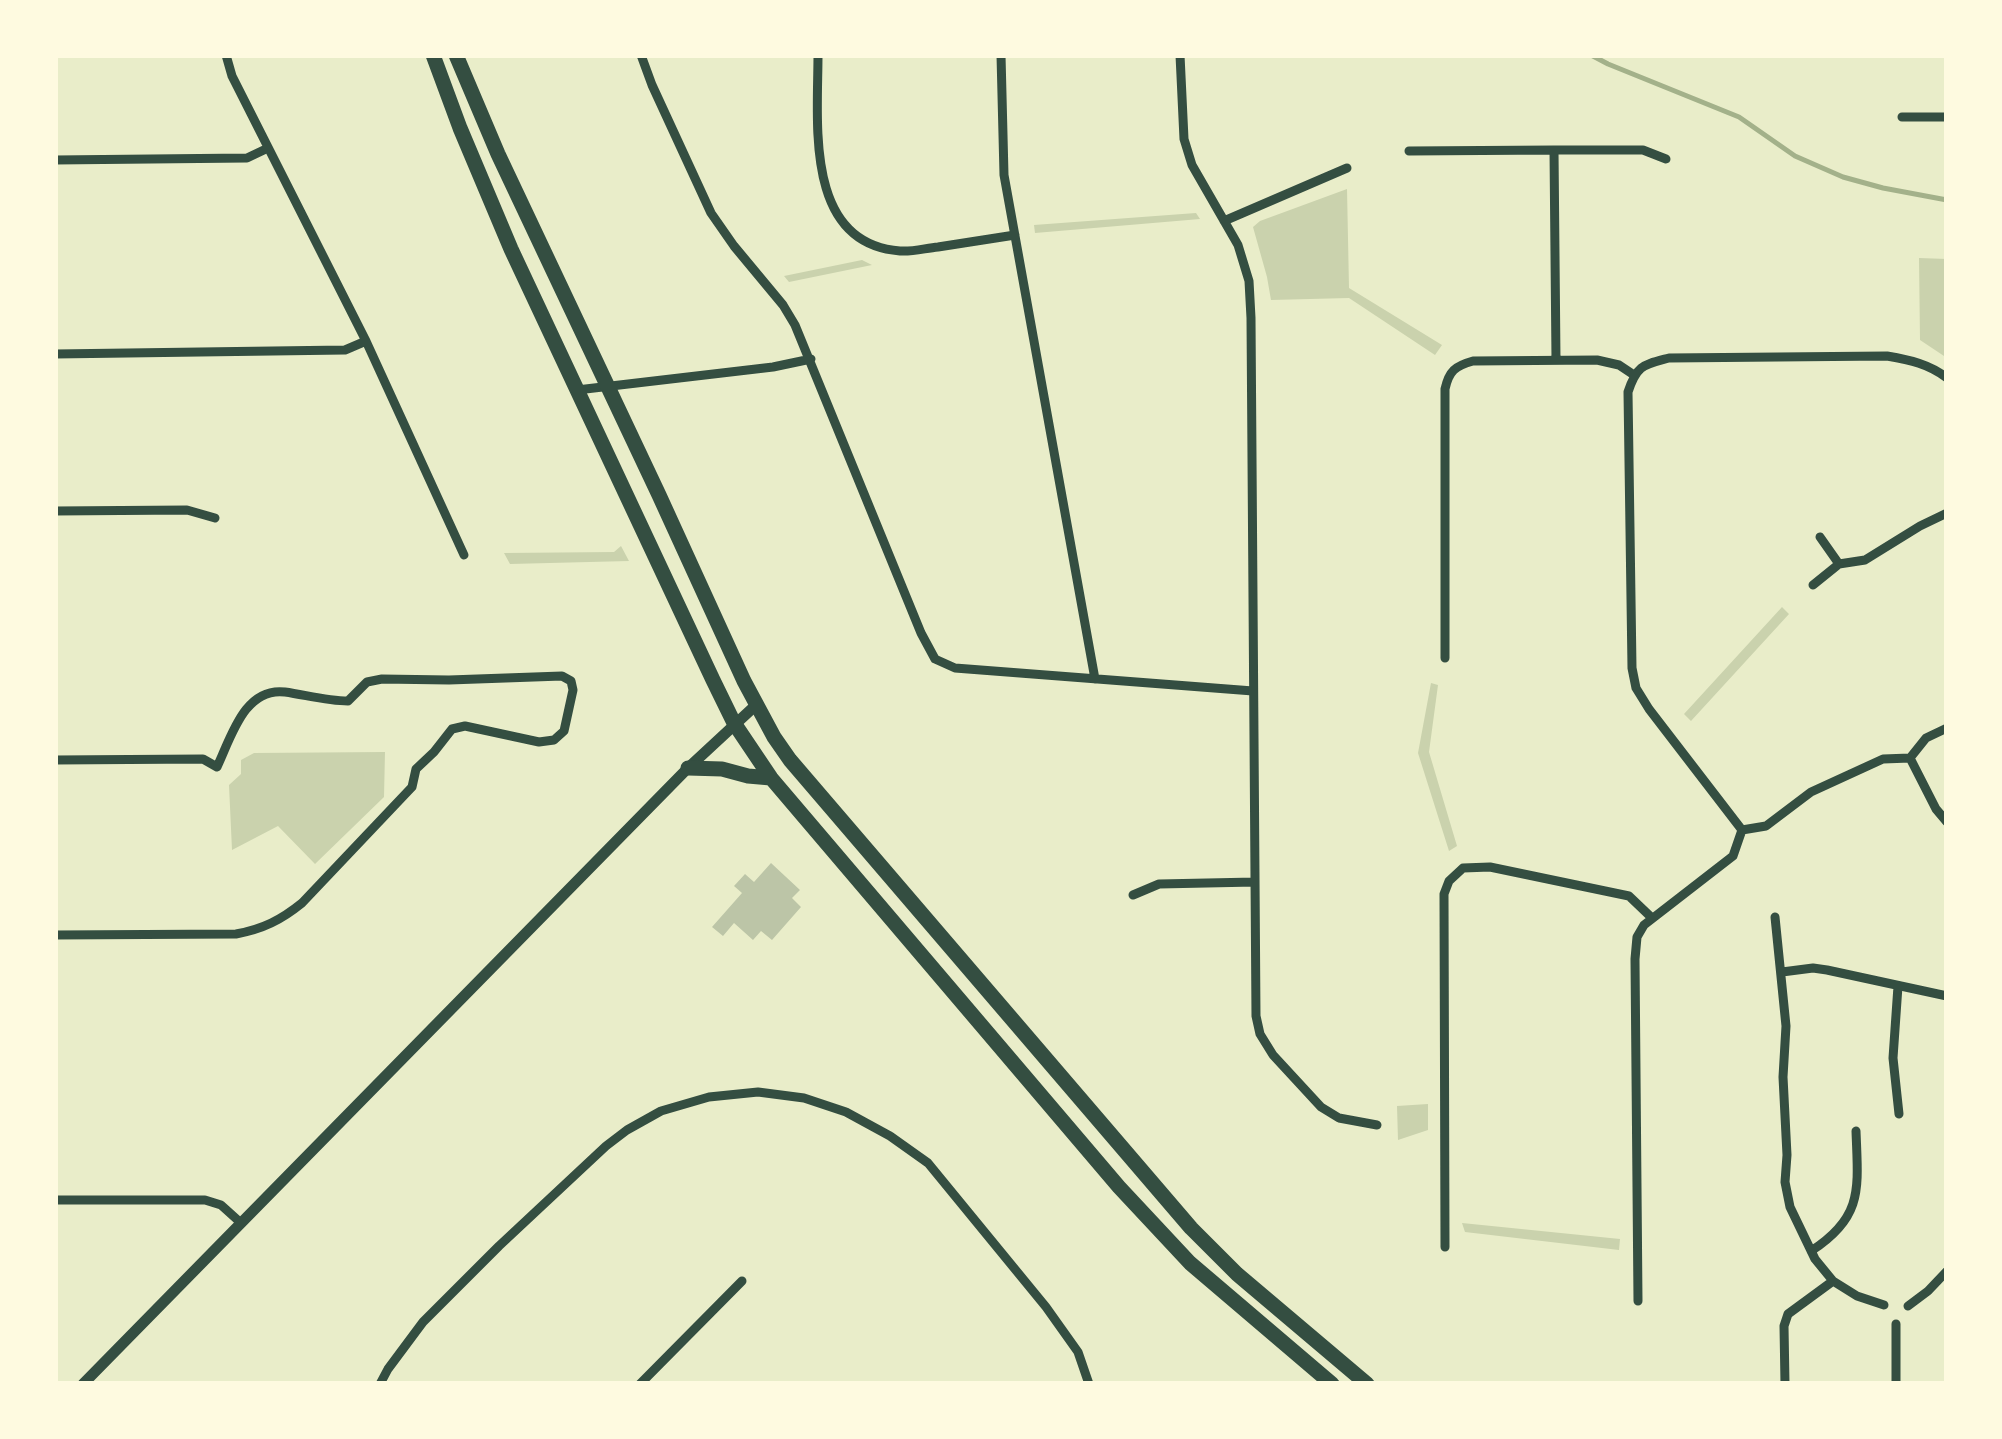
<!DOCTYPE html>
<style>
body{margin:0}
#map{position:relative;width:2002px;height:1439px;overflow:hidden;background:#e9edc9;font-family:Inter,sans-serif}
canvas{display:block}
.frame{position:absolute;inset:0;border:58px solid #fefae0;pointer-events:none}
</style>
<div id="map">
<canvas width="2002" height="1439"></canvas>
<div class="frame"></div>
</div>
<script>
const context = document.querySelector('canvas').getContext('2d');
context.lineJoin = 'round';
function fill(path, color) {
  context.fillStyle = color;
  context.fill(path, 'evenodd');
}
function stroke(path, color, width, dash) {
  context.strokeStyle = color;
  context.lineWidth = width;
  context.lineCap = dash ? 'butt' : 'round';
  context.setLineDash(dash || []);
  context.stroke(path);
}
fill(new Path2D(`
 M1347,189L1349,288L1442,345L1435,355L1349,298L1271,300L1267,277L1253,227L1260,221Z
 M1196,213L1200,219L1035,233L1034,225Z
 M1919,258L1947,259V358L1920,340Z
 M862,260L872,265L789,282L784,276Z
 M621,546L629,561L510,564L504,553L614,552Z
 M1782,607L1789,614L1691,721L1684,714Z
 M1431,683L1438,685L1429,752L1457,846L1449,851L1418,753Z
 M385,752L384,797L315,864L278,826L232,850L229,785L241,774V760L254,753Z
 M1428,1104V1130L1398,1140L1397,1106Z
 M1462,1223L1620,1239L1619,1250L1465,1232Z`), '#cad2ad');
stroke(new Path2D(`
 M1591,55L1608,64L1739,117L1795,156L1843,177L1883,188L1947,200`), '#a3b18a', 5);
fill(new Path2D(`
 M771,863L800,890L792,898L801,907L772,940L761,931L753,940L734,923L723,936L712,927L742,893L734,886L745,874L754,882Z`), '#bcc5a7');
stroke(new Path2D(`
 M226,55L232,76L366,341L464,555
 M641,55L652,85L711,213L734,246L783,305L795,325L921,633L935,659L955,668L1253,691
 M818,55C818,123 804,244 900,251C913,252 926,248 938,247C964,243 989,239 1015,235
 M1001,55L1004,175L1095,679
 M1180,55L1184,139L1192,165L1238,245L1249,281L1251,318L1256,1016L1260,1034L1273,1055L1321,1107L1339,1118L1377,1125
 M1902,117H1947
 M1554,150H1643L1666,159
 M1409,151L1554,150L1556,360
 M55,160L247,158L268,148
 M1224,221L1347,168
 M55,354L345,350L366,341
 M577,390L773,367L811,359
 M55,511L187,510L215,518
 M1839,564L1865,560L1920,526L1947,513
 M1813,585L1839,564L1820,537
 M1445,658V389C1449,371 1455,366 1473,361L1597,360L1619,365L1634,375
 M1910,758L1936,809L1947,822
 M55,760L203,759L217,767C231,738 244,687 285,692C306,695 327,701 348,701L367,682L382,679L449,680L562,676L571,681L573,690L564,731L554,740L539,742L465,726L452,729L434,752L416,769L412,787L302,903C281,920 263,929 236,934L55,935
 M1742,830L1649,709L1636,688L1632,668L1628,392C1637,365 1643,365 1669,358L1887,356C1910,360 1929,364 1947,378
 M1133,895L1159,884L1255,882
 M1775,917L1786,1026L1783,1077L1787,1155L1785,1182L1790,1207L1815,1259L1833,1281L1857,1296L1884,1305
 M1782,972L1813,968L1827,970L1947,996
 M1898,986L1893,1058L1899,1114
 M55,1200H205L221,1205L241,1223
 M1445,1247L1444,894L1449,881L1463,868L1490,867L1629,896L1652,918
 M1811,1251C1864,1217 1858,1188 1856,1131
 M1638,1301L1635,959L1637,937L1644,925L1733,856L1742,830L1766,826L1811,792L1883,759L1910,758L1926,738L1947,728
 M1908,1306L1928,1291L1947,1271
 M380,1384L388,1369L423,1322L499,1246L606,1146L627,1130L661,1111L709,1097L758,1092L804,1098L846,1112L890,1136L928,1163L1046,1307L1078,1352L1089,1384
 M640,1384L742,1281
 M1785,1384L1784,1326L1788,1314L1833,1281
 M1896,1384V1324`), '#344e41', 9);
stroke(new Path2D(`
 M83,1384L688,768L756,705`), '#344e41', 11);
stroke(new Path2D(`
 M433,55L460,128L511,249L713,680L734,723L771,778L1119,1187L1190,1263L1332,1384
 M456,55L498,154L659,495L744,681L774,737L790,760L1191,1228L1237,1274L1367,1384
 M688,768L722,769L748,776L771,778`), '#344e41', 15);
</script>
